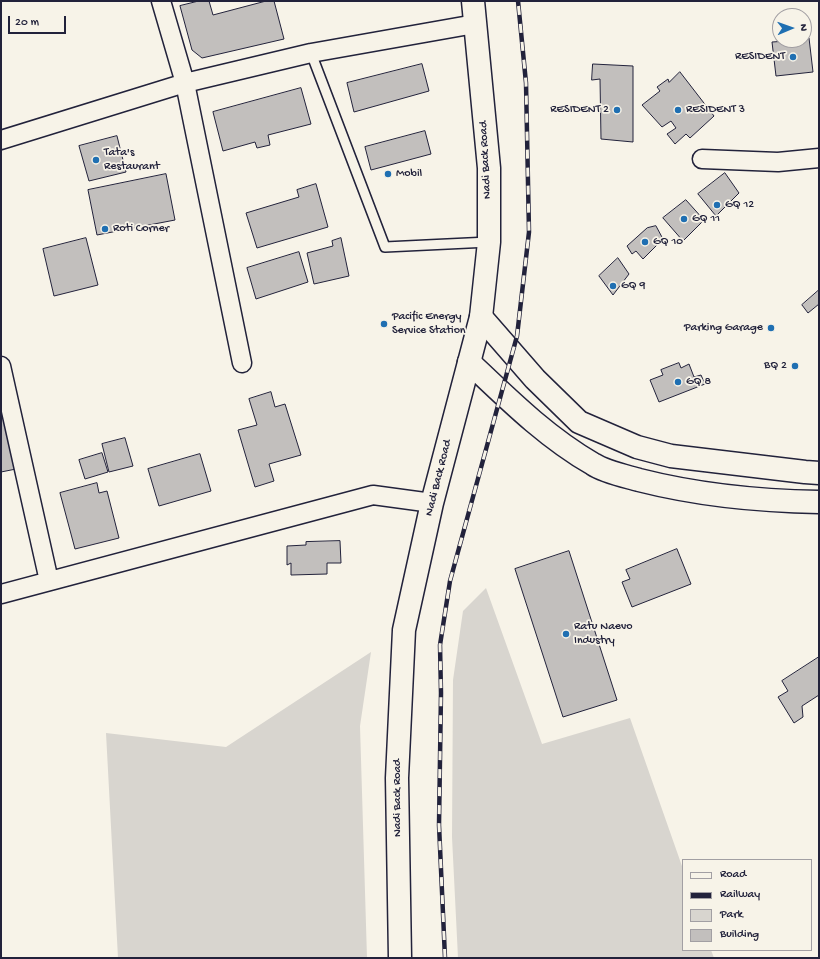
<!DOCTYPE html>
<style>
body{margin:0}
#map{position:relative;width:820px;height:959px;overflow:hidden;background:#f7f3e8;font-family:"Gochi Hand",sans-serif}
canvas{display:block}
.frame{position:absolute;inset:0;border:2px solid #22223b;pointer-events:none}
.legend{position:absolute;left:682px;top:859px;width:130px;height:92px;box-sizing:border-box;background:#f7f3e8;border:1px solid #a29fa3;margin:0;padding:5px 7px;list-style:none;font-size:12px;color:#22223b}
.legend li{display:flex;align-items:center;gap:8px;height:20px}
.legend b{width:20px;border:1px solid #a29fa3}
.north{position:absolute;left:772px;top:8px;width:40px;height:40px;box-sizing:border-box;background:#f7f3e8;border:1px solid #a29fa3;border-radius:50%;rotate:88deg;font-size:11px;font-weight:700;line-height:16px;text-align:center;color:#22223b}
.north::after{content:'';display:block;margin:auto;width:14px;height:18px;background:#1f6fb2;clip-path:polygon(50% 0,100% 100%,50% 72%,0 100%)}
.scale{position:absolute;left:8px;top:16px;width:58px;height:18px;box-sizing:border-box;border:2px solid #22223b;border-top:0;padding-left:5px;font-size:12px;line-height:14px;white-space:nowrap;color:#22223b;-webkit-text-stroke:3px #f7f3e8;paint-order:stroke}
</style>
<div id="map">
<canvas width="820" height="959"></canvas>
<div class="frame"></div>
<ul class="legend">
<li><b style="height:5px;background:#f7f3e8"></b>Road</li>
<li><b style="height:5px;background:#22223b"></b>Railway</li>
<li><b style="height:11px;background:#d8d5cf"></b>Park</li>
<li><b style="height:11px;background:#c2bfbd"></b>Building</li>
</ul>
<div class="north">N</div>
<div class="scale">20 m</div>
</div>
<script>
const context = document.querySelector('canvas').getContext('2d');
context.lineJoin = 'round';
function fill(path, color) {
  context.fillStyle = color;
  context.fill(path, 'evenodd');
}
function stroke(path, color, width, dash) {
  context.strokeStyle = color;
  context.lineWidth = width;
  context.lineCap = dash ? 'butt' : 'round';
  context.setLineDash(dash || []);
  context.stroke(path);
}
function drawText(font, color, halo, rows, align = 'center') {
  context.font = font + ' "Gochi Hand",sans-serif';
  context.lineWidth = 3.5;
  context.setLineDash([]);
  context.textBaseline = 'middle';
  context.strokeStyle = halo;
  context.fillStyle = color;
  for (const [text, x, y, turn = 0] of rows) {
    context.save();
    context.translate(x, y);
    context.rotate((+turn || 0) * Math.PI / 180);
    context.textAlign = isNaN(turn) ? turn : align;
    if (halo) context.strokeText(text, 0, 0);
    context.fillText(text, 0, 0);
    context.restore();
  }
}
fill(new Path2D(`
 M486,588L542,744L630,718L683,869V950H711L714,958H458L452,837L453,680L463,611Z
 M371,652L360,726L367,958H118L106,733L226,747Z`), '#d8d5cf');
const building = new Path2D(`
 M199,1H209L213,15L266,1H274L284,39L202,58L192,50L180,6Z
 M804,38H809L813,72L776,76L772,42L804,40Z
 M422,64L429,91L354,112L347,83Z
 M593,64L633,66V142L601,139L600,79L592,80Z
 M680,72L714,116L690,138L686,134L675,144L667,134L676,128L671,121L662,127L642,105L660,91L657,87L668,79L669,82Z
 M301,88L311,124L268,135L270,145L257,148L255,142L223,151L213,112Z
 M425,131L431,154L371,170L365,147Z
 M117,136L126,172L89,181L79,146Z
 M725,173L739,193L716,216L698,194Z
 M166,174L175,220L97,235L88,190Z
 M316,184L328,227L257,248L246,213L299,197L297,190Z
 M686,200L704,220L683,241L663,218Z
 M656,226L663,239L643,259L636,251L632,254L627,246L647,228Z
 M86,238L98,285L54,296L43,249Z
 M341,238L349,276L314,284L307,253L333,246L332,241Z
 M299,252L308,282L256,299L247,268Z
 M618,258L629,274L613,295L599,276Z
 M819,290V304L808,313L802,305Z
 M679,363L681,368L689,364L694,377L701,375L705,384L659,402L650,380L663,375L661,370Z
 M271,392L275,407L285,404L301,455L269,464L274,481L255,487L238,430L257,425L249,399Z
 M10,416L21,468L1,472V417Z
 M125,438L133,466L109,472L102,444Z
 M102,453L108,472L85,479L79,460Z
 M200,454L211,491L159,506L148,469Z
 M97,483L99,493L107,491L119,538L75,549L60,493Z
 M340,541L341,563H327V574L291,575V563L287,565V546L306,545V542Z
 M677,549L691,584L632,607L622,582L630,579L626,570Z
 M569,551L617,700L563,717L515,569Z
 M819,657V695L802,706L803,717L794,723L778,697L788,691L782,681Z`);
fill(building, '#c2bfbd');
stroke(building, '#22223b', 1);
const lane = new Path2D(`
 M311,53L385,247L489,242`);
const street = new Path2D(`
 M161,1L185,83L242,363
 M1,140L185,83L311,53L475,24
 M702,159L778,162L819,158
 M1,366L49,581
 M1,594L373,495L432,503`);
const secondary = new Path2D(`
 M481,317L535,379L579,422L637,447L671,456L805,472L819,473
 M469,362C508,399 546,437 593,464C605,472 625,476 639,480C698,495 758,501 819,502`);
const highway = new Path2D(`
 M400,958L397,778L404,630L432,503L481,317L489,242V168L473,1`);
stroke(lane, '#22223b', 12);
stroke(street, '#22223b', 21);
stroke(secondary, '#22223b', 25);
stroke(highway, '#22223b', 25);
stroke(lane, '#f7f3e8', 9);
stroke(street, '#f7f3e8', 18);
stroke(secondary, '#f7f3e8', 22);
stroke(highway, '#f7f3e8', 22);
const rail = new Path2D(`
 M445,958L439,825L441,693L440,645L450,581L517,336L529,232L526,83L518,1`);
stroke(rail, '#22223b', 4.5);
stroke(rail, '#f7f3e8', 3, [9]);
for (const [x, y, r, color] of [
 [793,57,4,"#1f6fb2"],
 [617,110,4,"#1f6fb2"],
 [678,110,4,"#1f6fb2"],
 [96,160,4,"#1f6fb2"],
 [388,174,4,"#1f6fb2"],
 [717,205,4,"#1f6fb2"],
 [684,219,4,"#1f6fb2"],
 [105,229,4,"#1f6fb2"],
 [645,242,4,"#1f6fb2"],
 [613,286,4,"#1f6fb2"],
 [384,324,4,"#1f6fb2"],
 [771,328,4,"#1f6fb2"],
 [795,366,4,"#1f6fb2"],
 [678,382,4,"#1f6fb2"],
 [566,634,4,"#1f6fb2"]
]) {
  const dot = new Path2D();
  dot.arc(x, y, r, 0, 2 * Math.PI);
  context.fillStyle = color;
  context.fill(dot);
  stroke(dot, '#f7f3e8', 1.5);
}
drawText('12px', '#22223b', '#f7f3e8', [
 ["RESIDENT",785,57,"right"],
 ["RESIDENT 2",609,110,"right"],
 ["RESIDENT 3",686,110],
 ["Tata's",104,153],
 ["Restaurant",104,167],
 ["Mobil",396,174],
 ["GQ 12",725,205],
 ["GQ 11",692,219],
 ["Roti Corner",113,229],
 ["GQ 10",653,242],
 ["GQ 9",621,286],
 ["Pacific Energy",392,317],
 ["Service Station",392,331],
 ["Parking Garage",763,328,"right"],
 ["BQ 2",787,366,"right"],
 ["GQ 8",686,382],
 ["Ratu Naevo",574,627],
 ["Industry",574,641]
], 'left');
drawText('12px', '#22223b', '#f7f3e8', [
 ["Nadi Back Road",486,160,-93],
 ["Nadi Back Road",439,478,-76],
 ["Nadi Back Road",398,798,-90]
]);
</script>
